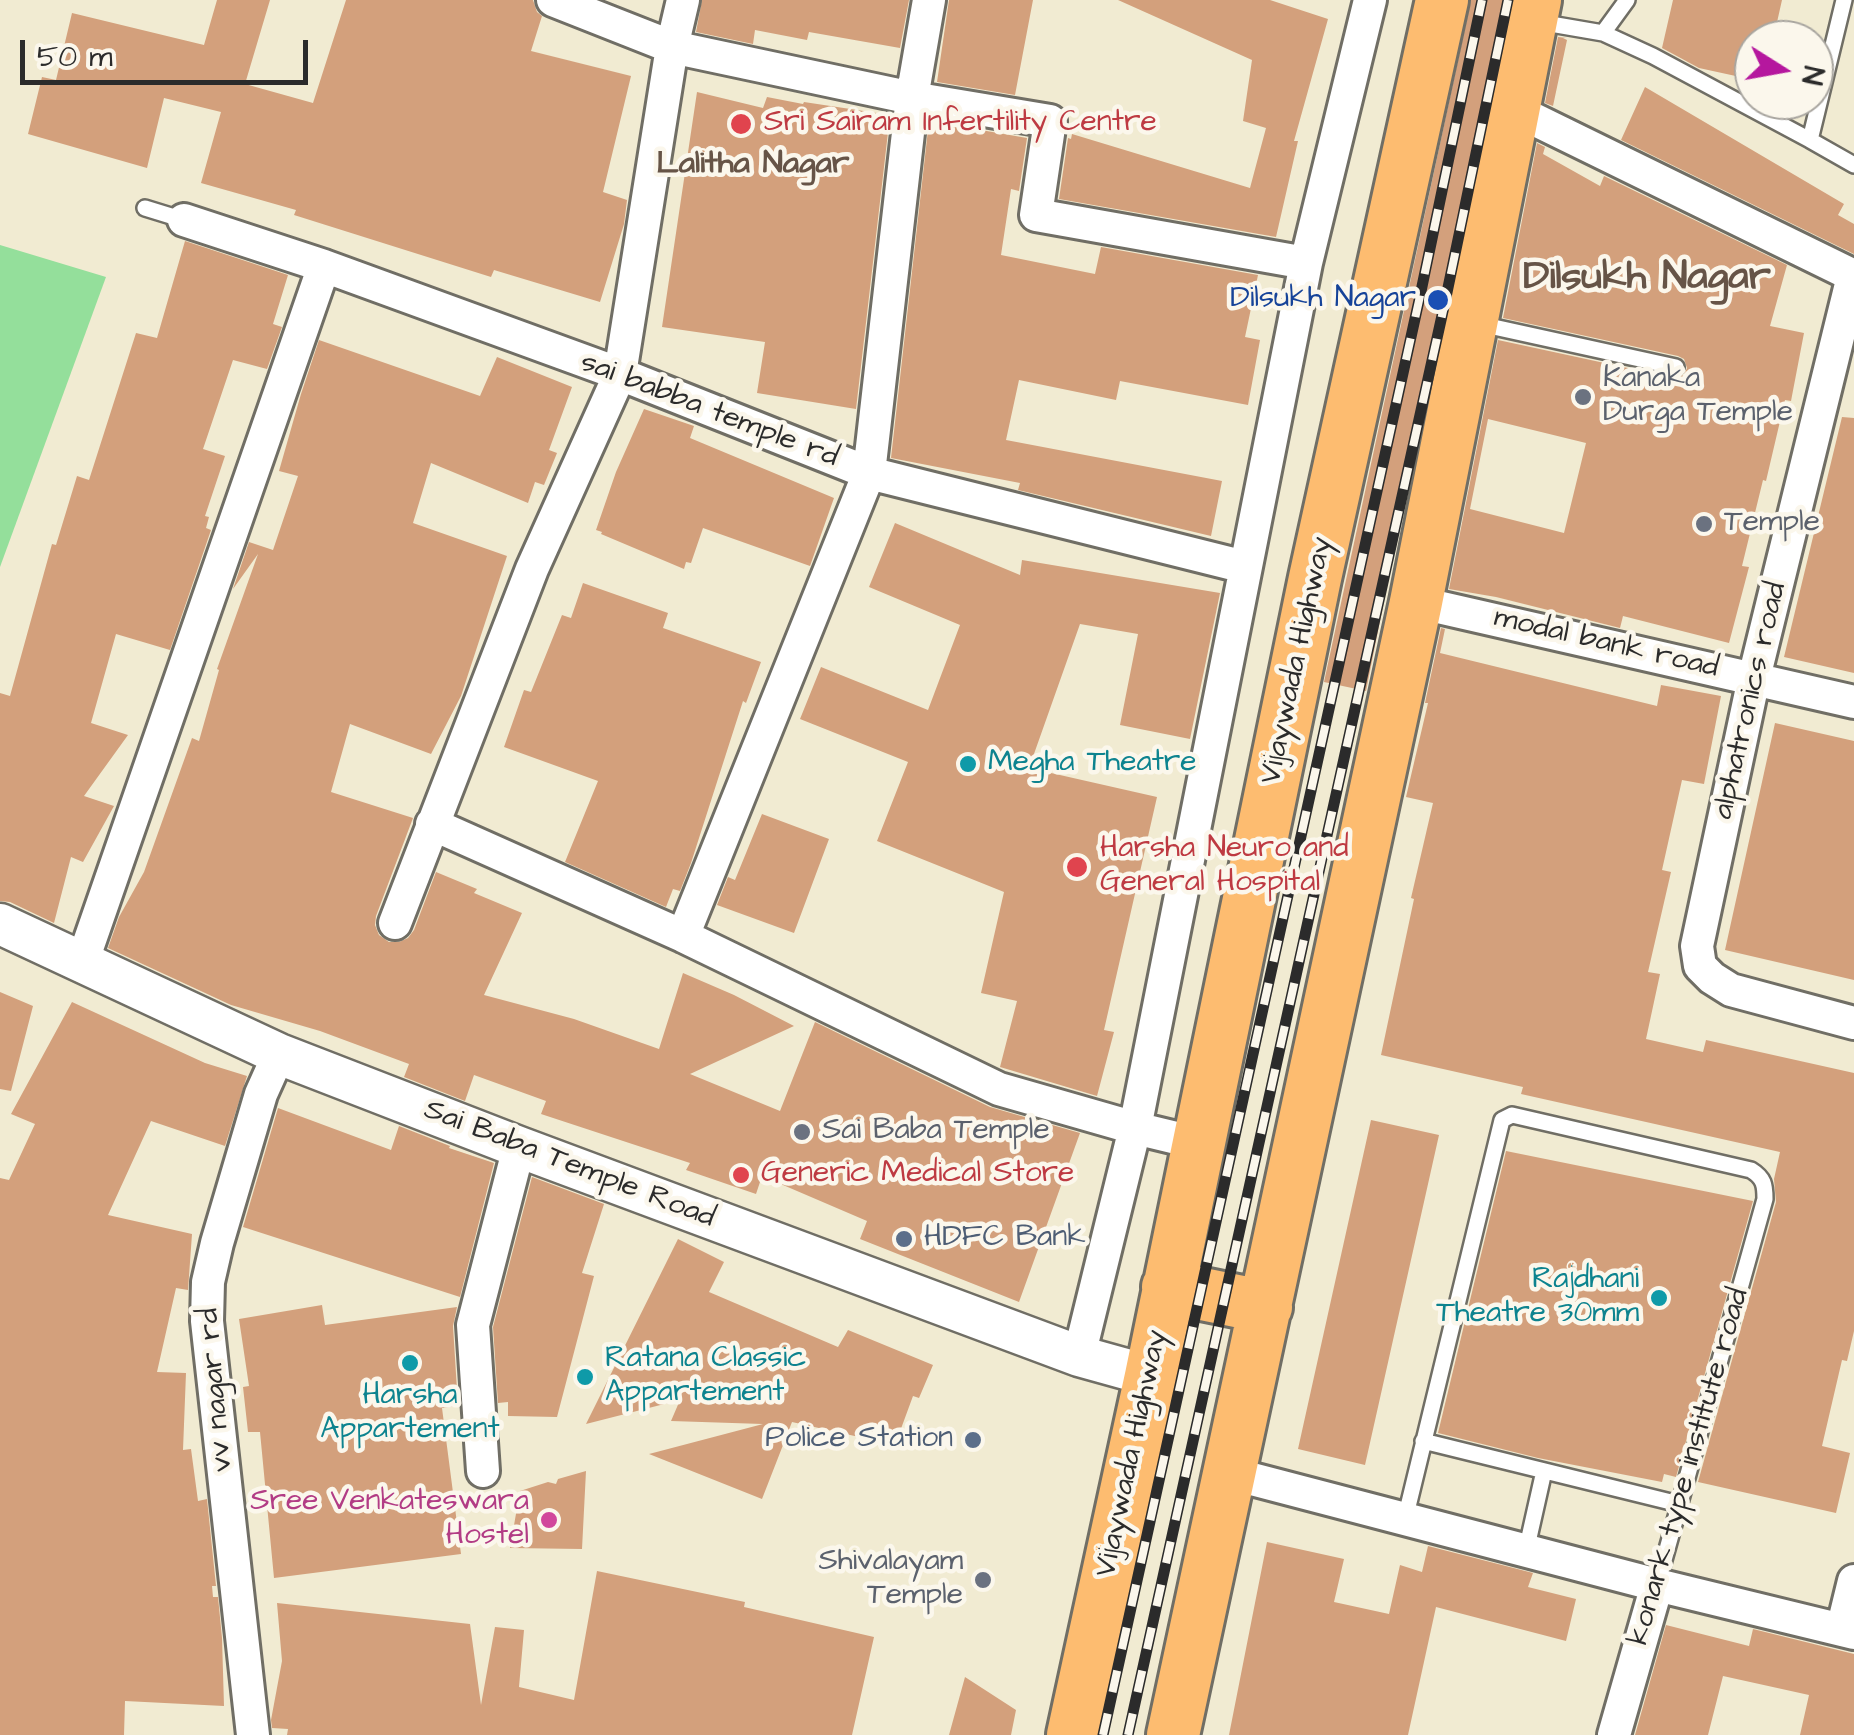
<!DOCTYPE html>
<style>
body{margin:0}
#map{position:relative;width:1854px;height:1735px;overflow:hidden;background:#f1ebd2;font-family:"Architects Daughter",sans-serif}
canvas{display:block}
.north{position:absolute;left:1734px;top:20px;width:100px;height:100px;box-sizing:border-box;background:#fbf7ec;border:2px solid #a8a59f;border-radius:50%;rotate:101deg;font-size:28px;font-weight:700;line-height:40px;text-align:center;color:#2b2b2b}
.north::after{content:'';display:block;margin:auto;width:35px;height:45px;background:#b5179e;clip-path:polygon(50% 0,100% 100%,50% 72%,0 100%)}
.scale{position:absolute;left:20px;top:40px;width:288px;height:45px;box-sizing:border-box;border:5px solid #2b2b2b;border-top:0;padding-left:12px;font-size:30px;line-height:35px;white-space:nowrap;color:#2b2b2b;-webkit-text-stroke:8px #fbf7ec;paint-order:stroke}
</style>
<div id="map">
<canvas width="1854" height="1735"></canvas>
<div class="north">N</div>
<div class="scale">50 m</div>
</div>
<script>
const context = document.querySelector('canvas').getContext('2d');
context.lineJoin = 'round';
function fill(path, color) {
  context.fillStyle = color;
  context.fill(path, 'evenodd');
}
function stroke(path, color, width, dash) {
  context.strokeStyle = color;
  context.lineWidth = width;
  context.lineCap = dash ? 'butt' : 'round';
  context.setLineDash(dash || []);
  context.stroke(path);
}
function drawText(font, color, halo, rows, align = 'center') {
  context.font = font + ' "Architects Daughter",sans-serif';
  context.lineWidth = 9;
  context.setLineDash([]);
  context.textBaseline = 'middle';
  context.strokeStyle = halo;
  context.fillStyle = color;
  for (const [text, x, y, turn = 0] of rows) {
    context.save();
    context.translate(x, y);
    context.rotate((+turn || 0) * Math.PI / 180);
    context.textAlign = isNaN(turn) ? turn : align;
    if (halo) context.strokeText(text, 0, 0);
    context.fillText(text, 0, 0);
    context.restore();
  }
}
fill(new Path2D(`
 M0,245L106,277L0,567Z`), '#94df9b');
fill(new Path2D(`
 M217,0H270L245,84L313,103L346,0H533L537,12L542,16L531,51L631,76L603,192L627,200L624,224L600,302L494,270L491,277L294,215L296,210L201,183L221,112L164,98L147,168L28,134L42,77L56,80L72,13L204,45Z
 M702,0H909L900,48L809,32L807,40L755,30L753,44L696,32Z
 M949,0H1033L1015,95L937,82Z
 M1118,0H1270L1328,19L1294,141H1298L1276,237L1059,199L1068,138L1071,139L1072,134L1250,188L1266,128L1243,121L1252,60Z
 M1471,0H1504L1366,691L1324,682Z
 M1673,0H1782L1773,40H1754V80L1699,68L1662,48Z
 M1558,37L1567,38H1563L1567,40L1553,106L1545,103Z
 M1645,87L1844,204L1838,215L1854,224V254L1621,140Z
 M697,92L763,108L767,97L803,104L804,102L890,115L856,409L757,393L765,342L662,327Z
 M929,121L1027,138L1019,191L1011,189L1001,255L1095,274L1101,247L1258,275L1245,337L1260,340L1248,405L1120,381L1116,400L1019,380L1006,440L1222,481L1211,536L1018,490L1020,483L891,458Z
 M1537,143L1545,147L1543,154L1600,186L1604,176L1787,265L1770,326L1804,333L1791,401L1785,400L1766,481L1763,480L1742,566L1749,567L1729,643L1623,616L1620,628L1496,597L1449,589L1498,340L1674,378L1684,375L1687,368L1684,359L1678,356L1503,318ZM1488,419L1586,443L1564,533L1470,509Z
 M185,241L288,275L273,324L282,327L267,369L233,360L203,449L225,456L205,516L209,517L206,528L211,530L170,650L116,634L91,723L128,735L84,796L114,806L83,862L71,857L54,923L10,902L0,901V693L10,696L52,544L56,545L77,476L89,480L136,333L157,338Z
 M319,340L480,396L497,357L572,387L549,450L557,453L544,485L535,482L528,503L431,463L413,523L507,556L461,696L431,754L350,724L331,792L413,818L376,916L375,925L379,935L389,942H399L408,938L414,930L436,872L477,889L474,893L522,913L484,995L574,1019L659,1049L683,973L734,995L794,1026L690,1074L780,1111L815,1022L990,1107L1080,1133L1019,1302L860,1239L867,1221L762,1176L756,1194L686,1170L690,1163L541,1114L546,1101L474,1075L465,1101L404,1077L409,1064L320,1031L231,1005L108,948L119,917L144,872L192,738L199,741L219,670L217,669L258,554L233,589L249,542L273,550L298,476L279,471L301,394Z
 M644,409L694,426L690,438L834,498L810,566L703,528L691,563L686,562L684,569L601,534L602,532L596,530L616,472Z
 M1842,417L1854,418V673L1784,657Z
 M895,523L1020,575L1022,560L1220,593L1190,739L1120,725L1138,634L1080,624L1029,768L1157,797L1104,1030L1114,1032L1097,1096L1000,1067L1017,1001L981,993L1004,892L877,841L908,762L800,719L821,667L928,710L960,625L869,587Z
 M583,583L668,613L663,628L761,662L746,703L743,701L691,863L680,891L673,889L666,907L565,862L598,781L504,747L524,690L531,692L562,615L571,618Z
 M1441,628L1445,629L1440,653L1657,706L1661,685L1721,696L1704,784L1682,780L1662,870L1671,872L1648,972L1660,974L1646,1039L1703,1052L1706,1040L1854,1073V1331L1847,1361L1842,1360L1822,1446L1850,1453L1836,1513L1698,1482L1776,1202L1774,1179L1780,1152L1521,1094L1523,1087L1381,1055L1414,899L1411,898L1433,803L1406,797L1428,703H1425Z
 M1775,723L1854,741V980L1725,950Z
 M762,814L829,839L794,933L717,905L728,877L735,880Z
 M0,992L33,1006L11,1091L0,1089Z
 M72,1002L205,1063L247,1076L225,1146L151,1121L108,1215L192,1234L188,1290L176,1288L157,1372L186,1373L183,1450L191,1449L198,1501L207,1499L216,1586H212L213,1597H218L222,1638L224,1706L125,1701L124,1735H0V1178L9,1180L35,1124L11,1114Z
 M278,1108L391,1150L399,1126L450,1146L449,1148L494,1163L460,1297L243,1227Z
 M1371,1120L1439,1135L1365,1465L1298,1449Z
 M1506,1151L1753,1201L1676,1477L1664,1474L1662,1482L1538,1458L1438,1433Z
 M532,1177L604,1204L582,1273L594,1276L557,1417L508,1416V1402L498,1403L493,1327Z
 M678,1239L724,1262L709,1292L838,1347L848,1330L933,1365L919,1398L913,1396L895,1445L792,1422L762,1499L649,1454L763,1424L671,1421L680,1400L586,1424Z
 M322,1305L325,1325L457,1307L453,1326L458,1406L442,1408L461,1554L274,1578L260,1432H248L243,1387L249,1386L239,1319Z
 M586,1471L582,1549L510,1548L520,1491L548,1482L556,1484L558,1479Z
 M1267,1542L1344,1559L1334,1602L1389,1614L1400,1565L1422,1572L1428,1546L1533,1573L1528,1587L1576,1599L1566,1641L1436,1607L1408,1735H1229Z
 M597,1571L745,1602L744,1607L874,1637L852,1735H287L288,1729L272,1728L271,1720L282,1661L277,1603L470,1624L481,1705L495,1627L524,1630L519,1687L574,1700Z
 M1666,1625L1749,1646L1753,1629L1854,1654V1735H1800L1809,1695L1723,1676L1708,1735H1635Z
 M965,1677L1016,1710L1011,1735H949Z`), '#d3a07c');
const service = new Path2D(`
 M1539,22L1603,33L1627,0
 M1603,33L1653,56L1810,140L1844,0
 M1810,140L1854,165
 M145,208L184,220
 M1480,324L1676,367
 M1423,1441L1679,1504
 M1405,1519L1502,1120L1512,1115L1751,1170C1764,1178 1765,1185 1765,1199L1657,1585
 M1526,1551L1544,1471`);
const minor = new Path2D(`
 M553,0L672,47L912,98L1050,121L1036,215L1306,263
 M1513,109L1854,276
 M184,220L324,266L620,374L869,473L1245,567
 M1853,276L1754,678L1697,946L1700,966L1712,978L1731,990L1854,1023
 M1416,602L1854,702
 M432,824L683,936L999,1089L1135,1128L1197,1143
 M395,923L532,569L620,374L672,47L683,0
 M683,936L869,473L912,98L929,0
 M82,963L324,266
 M1079,1356L1135,1128L1306,263L1370,0
 M483,1471L473,1325L519,1147
 M1229,1473L1657,1585L1854,1633
 M1842,1630L1854,1581
 M253,1735L207,1321L208,1282L217,1243L261,1094L279,1054
 M1614,1735L1657,1585`);
const tertiary = new Path2D(`
 M0,924L279,1054L519,1147L1079,1356L1151,1376`);
const trunk = new Path2D(`
 M1168,1287L1266,1307
 M1073,1735L1151,1376L1315,578L1442,0
 M1173,1735L1416,602L1535,0`);
stroke(service, '#706e65', 20);
stroke(minor, '#706e65', 38);
stroke(tertiary, '#706e65', 45);
stroke(trunk, '#706e65', 58);
stroke(service, '#fff', 15);
stroke(minor, '#fff', 32);
stroke(tertiary, '#fff', 40);
stroke(trunk, '#fdbc70', 52);
const rail = new Path2D(`
 M1103,1735L1420,296L1482,0
 M1128,1735L1445,302L1508,0`);
stroke(rail, '#2b2b2b', 11);
stroke(rail, '#fbf7ec', 8, [22]);
for (const [x, y, r, color] of [
 [741,124,12,"#e0444e"],
 [1438,300,12,"#1a4fb4"],
 [1583,397,10,"#6b7280"],
 [1704,524,10,"#6b7280"],
 [968,764,10,"#0f9aa8"],
 [1077,867,12,"#e0444e"],
 [802,1132,10,"#6b7280"],
 [741,1175,10,"#e0444e"],
 [904,1239,10,"#5c6f8a"],
 [1659,1298,10,"#0f9aa8"],
 [410,1363,10,"#0f9aa8"],
 [585,1377,10,"#0f9aa8"],
 [973,1440,10,"#5c6f8a"],
 [549,1520,10,"#d1479c"],
 [983,1580,10,"#6b7280"]
]) {
  const dot = new Path2D();
  dot.arc(x, y, r, 0, 2 * Math.PI);
  context.fillStyle = color;
  context.fill(dot);
  stroke(dot, '#fbf7ec', 4);
}
drawText('30px', '#be3a42', '#fbf7ec', [
 ["Sri Sairam Infertility Centre",764,124],
 ["Harsha Neuro and",1100,850],
 ["General Hospital",1100,884],
 ["Generic Medical Store",761,1175]
], 'left');
drawText('30px', '#164399', '#fbf7ec', [
 ["Dilsukh Nagar",1416,300]
], 'right');
drawText('30px', '#5b616d', '#fbf7ec', [
 ["Kanaka",1603,380],
 ["Durga Temple",1603,414],
 ["Temple",1724,524],
 ["Sai Baba Temple",822,1132],
 ["Shivalayam",963,1563,"right"],
 ["Temple",963,1597,"right"]
], 'left');
drawText('30px', '#2b2b2b', '#fbf7ec', [
 ["sai babba temple rd",709,411,21],
 ["modal bank road",1606,644,13],
 ["Vijaywada Highway",1298,661,-78],
 ["alphatronics road",1751,701,-77],
 ["Sai Baba Temple Road",569,1165,21],
 ["vv nagar rd",217,1390,-95],
 ["Vijaywada Highway",1133,1454,-78],
 ["konark type institute road",1690,1467,-74]
]);
drawText('30px', '#0d838f', '#fbf7ec', [
 ["Megha Theatre",988,764],
 ["Rajdhani",1639,1281,"right"],
 ["Theatre 30mm",1639,1315,"right"],
 ["Ratana Classic",605,1360],
 ["Appartement",605,1394],
 ["Harsha",410,1397,"center"],
 ["Appartement",410,1431,"center"]
], 'left');
drawText('30px', '#4e5e75', '#fbf7ec', [
 ["HDFC Bank",924,1239],
 ["Police Station",953,1440,"right"]
], 'left');
drawText('30px', '#b23c85', '#fbf7ec', [
 ["Sree Venkateswara",529,1503],
 ["Hostel",529,1537]
], 'right');
drawText('bold 32px', '#665447', '#fbf7ec', [
 ["Lalitha Nagar",753,165]
]);
drawText('bold 40px', '#665447', '#fbf7ec', [
 ["Dilsukh Nagar",1647,280]
]);
</script>
